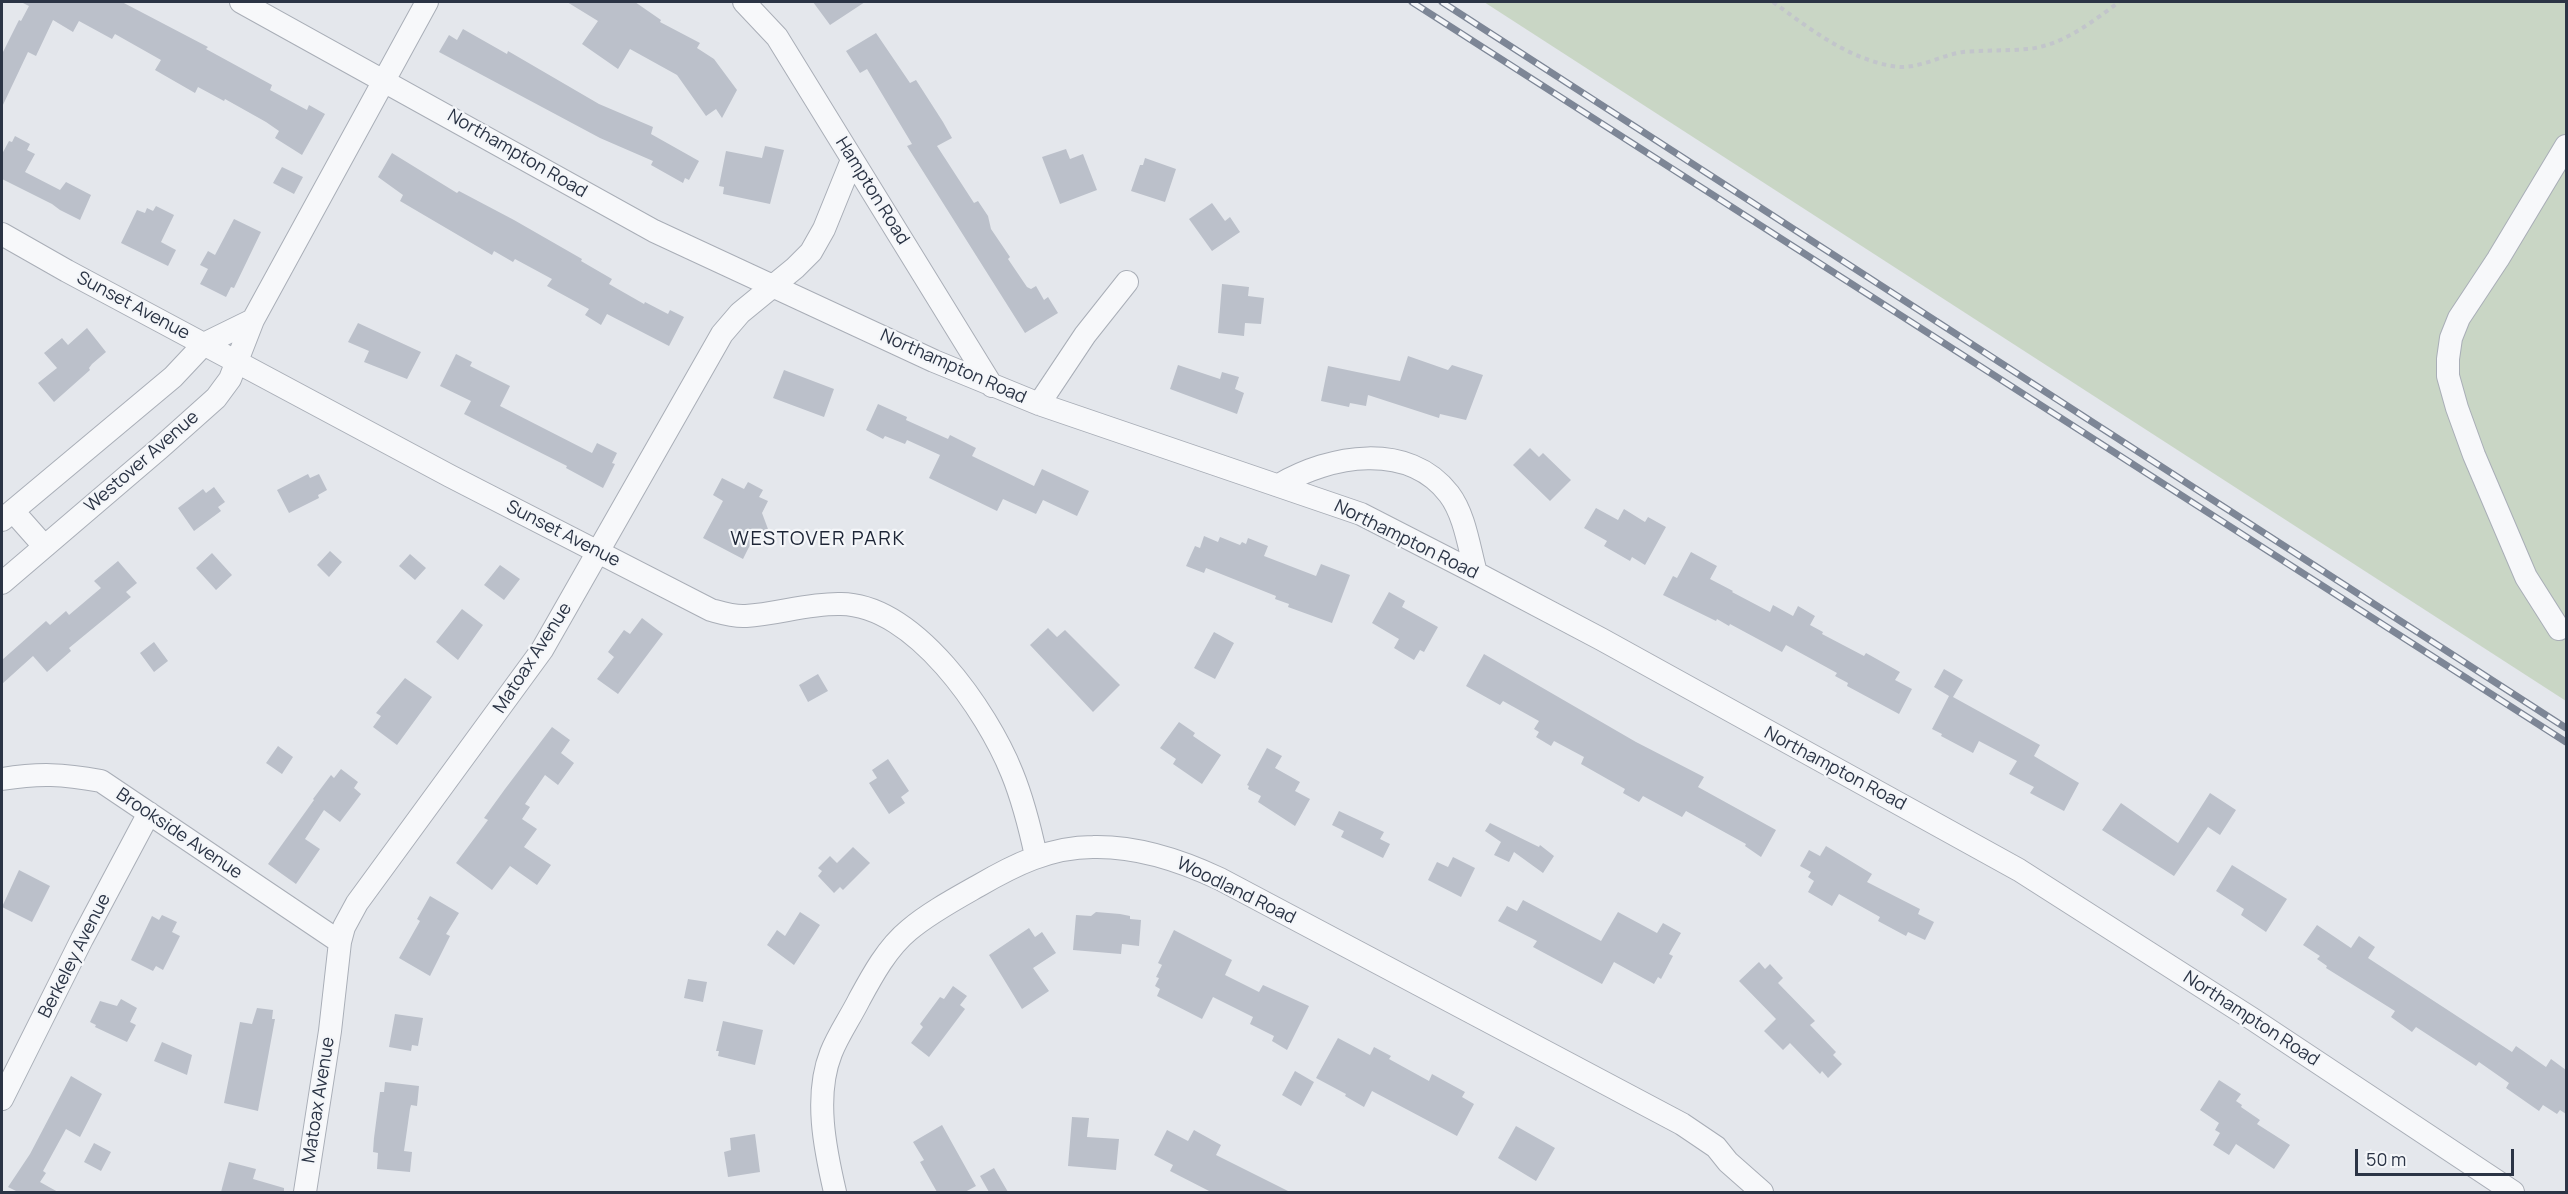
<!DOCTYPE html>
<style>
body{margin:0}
#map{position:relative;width:2568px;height:1194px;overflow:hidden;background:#e4e7ec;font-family:Manrope,sans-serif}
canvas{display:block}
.frame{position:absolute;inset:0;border:3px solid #2b3445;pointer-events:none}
.scale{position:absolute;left:2355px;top:1149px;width:159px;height:27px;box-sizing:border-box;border:3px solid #2b3445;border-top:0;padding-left:8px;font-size:18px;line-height:21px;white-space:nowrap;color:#2b3445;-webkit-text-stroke:4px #f4f6f9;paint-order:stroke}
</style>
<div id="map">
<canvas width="2568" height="1194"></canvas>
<div class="frame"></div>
<div class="scale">50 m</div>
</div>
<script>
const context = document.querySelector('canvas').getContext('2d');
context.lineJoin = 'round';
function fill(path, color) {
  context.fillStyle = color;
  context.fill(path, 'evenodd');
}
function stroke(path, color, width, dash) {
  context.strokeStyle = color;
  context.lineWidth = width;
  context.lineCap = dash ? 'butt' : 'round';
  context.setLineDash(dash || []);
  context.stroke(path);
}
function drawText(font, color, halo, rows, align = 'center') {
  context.font = font + ' Manrope,sans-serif';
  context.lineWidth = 4.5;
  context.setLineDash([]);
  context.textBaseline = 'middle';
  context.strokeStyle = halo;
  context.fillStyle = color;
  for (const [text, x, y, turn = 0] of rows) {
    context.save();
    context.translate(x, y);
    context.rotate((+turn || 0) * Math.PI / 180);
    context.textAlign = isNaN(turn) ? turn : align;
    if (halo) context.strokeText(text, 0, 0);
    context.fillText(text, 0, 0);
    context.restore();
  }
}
fill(new Path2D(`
 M1484,2H2566V701Z`), '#c9d6c5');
fill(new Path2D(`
 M21,2H122L208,47L206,49L272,85L270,90L307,110L309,105L325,114L302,155L275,138L279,131L266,122L225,99L224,101L198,87L195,93L155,70L161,60L115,34L112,39L79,21L73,32L53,20L36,56L28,52L2,107V54L19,20L21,21L29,6Z
 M567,2H635L661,20L660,22L700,43L697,48L714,59L737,90L722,118L716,109L706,116L677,75L630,49L618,69L582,44L598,21Z
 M813,2H865L830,25Z
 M463,29L507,54L508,51L599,104L653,127L651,134L699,161L689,180L685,178L683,183L651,165L653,161L600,138L439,52L449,35L457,40Z
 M876,33L910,83L916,80L943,122L952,138L937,146L974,203L978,201L988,216L991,229L1010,257L1008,259L1027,287L1031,289L1036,286L1044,300L1048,297L1058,313L1025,333L907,146L912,144L867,69L860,73L846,51Z
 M15,136L30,144L27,150L35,154L25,172L60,190L66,182L91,195L80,220L60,210L52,204L2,179V154L9,141L12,142Z
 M765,146L784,150L770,204L723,194L724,187L719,186L726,151L762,158Z
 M1066,149L1070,159L1083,154L1097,190L1060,204L1042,157Z
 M392,153L457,193L459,191L514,220L582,259L581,261L612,279L609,284L644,304L645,302L668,314L670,310L684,317L669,346L607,314L601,325L585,315L589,309L547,286L552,279L515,259L513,262L494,251L492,255L400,201L403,195L378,177Z
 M1145,158L1176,169L1165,202L1131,191L1140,165H1143Z
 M282,167L303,177L294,194L273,183Z
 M1212,203L1225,221L1230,217L1240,232L1212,251L1189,219Z
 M156,206L174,215L161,242L176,250L168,266L121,243L137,210L145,213L147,208L153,211Z
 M234,219L261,232L234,288L231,287L226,297L200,284L208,269L200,265L208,251L215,255Z
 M1222,284L1249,287L1248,296L1264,298L1261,324L1245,323L1244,336L1218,333Z
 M358,323L421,352L407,379L364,362L369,351L348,342Z
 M87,328L106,352L92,364L89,368L90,370L54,402L38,383L57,368L44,353L62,338L68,345Z
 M456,354L472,362L470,366L510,386L500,406L592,453L597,443L617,453L612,463L615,464L603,488L566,468L567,466L464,414L471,401L440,386Z
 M1408,356L1448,370L1452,365L1483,375L1466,420L1440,414L1439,418L1368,395L1366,406L1350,403L1349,407L1321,401L1328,366L1400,381Z
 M1178,365L1220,379L1222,372L1239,377L1235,389L1244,393L1237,414L1170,389Z
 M784,370L834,389L824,417L773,398Z
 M878,404L907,417L906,420L948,439L950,435L976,448L972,456L1034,486L1042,469L1089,491L1077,516L1043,500L1036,514L1003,499L997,511L929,478L940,455L907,440L905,444L885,436L883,439L866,430Z
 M1530,448L1539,457L1543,453L1571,480L1550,501L1513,465Z
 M308,474L310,478L319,474L327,490L318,495L319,498L289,513L277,490Z
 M722,478L744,489L748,482L763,490L759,497L768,501L762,513L768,529L762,535L754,537L743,559L703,538L723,501L713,495Z
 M214,487L225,502L218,507L221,511L194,531L178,508L203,489L206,493Z
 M1596,508L1618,520L1624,509L1645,522L1648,517L1666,527L1645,565L1632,557L1630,561L1604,546L1607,541L1584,528Z
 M1204,536L1218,542L1220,537L1240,545L1242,542L1246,544L1248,538L1268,546L1264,556L1316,576L1321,564L1350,575L1332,623L1288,607L1289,604L1275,599L1276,596L1206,568L1204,573L1186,566L1195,546L1200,548Z
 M330,551L342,562L329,577L317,565Z
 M1691,552L1717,566L1710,579L1733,591L1732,592L1770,612L1773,605L1793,616L1798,606L1815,616L1810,625L1823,632L1822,634L1864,656L1866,653L1900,672L1895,680L1912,689L1899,714L1847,686L1848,683L1835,676L1837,673L1786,645L1782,652L1730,624L1729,626L1717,619L1716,621L1663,595L1673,576L1677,578Z
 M212,553L232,575L216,590L196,568Z
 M410,554L426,568L415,580L399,566Z
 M118,561L137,583L126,592L131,597L69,648L71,651L47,672L33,656L2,684V660L46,621L50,625L66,611L69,615L101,588L94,581Z
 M500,565L520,579L504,600L484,585Z
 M1389,592L1405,601L1402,607L1438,627L1424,652L1420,650L1414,660L1394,648L1399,639L1372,623Z
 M462,609L483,625L458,660L436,642Z
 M642,618L663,634L618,694L597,679L614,657L608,652L624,630L630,634Z
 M1048,628L1057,637L1065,630L1120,685L1093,712L1030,645Z
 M1214,632L1234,643L1215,679L1194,668Z
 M154,642L168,661L154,672L140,653Z
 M1484,654L1636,742L1704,777L1698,787L1776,830L1761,857L1745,846L1746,844L1686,811L1682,817L1643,796L1639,802L1623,793L1625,789L1581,764L1584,757L1554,741L1551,746L1536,737L1539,732L1534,729L1539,721L1503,701L1500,705L1466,686Z
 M1944,669L1963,680L1953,697L2040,745L2034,756L2079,783L2064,811L2030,793L2034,787L2009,774L2017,761L1979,741L1973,753L1941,736L1942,734L1932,729L1949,696L1934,687Z
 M818,674L828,691L808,702L799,685Z
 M405,678L432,697L397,745L373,727L381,716L376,713Z
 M1179,722L1195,733L1193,736L1221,755L1202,784L1173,764L1176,759L1160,748Z
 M552,727L570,740L561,753L574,763L558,785L545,775L525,804L530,807L522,819L537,829L524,847L551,865L537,885L510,866L492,890L456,863L488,820L484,818L505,789Z
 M278,746L293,757L282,774L266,763Z
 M1267,748L1282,756L1275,768L1300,782L1295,791L1310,799L1295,826L1258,802L1261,796L1248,789L1249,786L1247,785Z
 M888,759L909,791L901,797L905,803L889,814L869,783L877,778L872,770Z
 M341,769L358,782L354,788L361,794L340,822L324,810L305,839L320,849L296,884L268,864L314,800L316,802L313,799L331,775L334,778Z
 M2210,793L2236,810L2220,835L2208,827L2174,876L2102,830L2121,803L2178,843Z
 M1339,811L1384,832L1380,839L1390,844L1383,858L1341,837L1344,831L1332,825Z
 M1490,823L1539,847L1540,845L1554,856L1543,873L1514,852L1509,862L1494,855L1501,842L1485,831Z
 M1826,846L1872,874L1867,882L1920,909L1918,914L1934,922L1925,940L1908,932L1906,936L1878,921L1880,917L1839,894L1832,906L1808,892L1814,881L1808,877L1811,872L1800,866L1809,850L1820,856Z
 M853,847L870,863L843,890L840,887L834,893L818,876L822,871L818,868L830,856L837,863Z
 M1453,857L1475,868L1461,897L1428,880L1437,862L1448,867Z
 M2232,865L2287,899L2266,932L2241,915L2244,909L2216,891Z
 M19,870L50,886L32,922L2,907Z
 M430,896L459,913L446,934L450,936L430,976L399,958L420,921L417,919Z
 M1523,900L1601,941L1618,912L1657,933L1663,923L1681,933L1669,954L1673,956L1661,979L1658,977L1654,984L1614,962L1602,984L1533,947L1537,941L1498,921L1507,906L1517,911Z
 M800,912L820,925L794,965L767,945L777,930L785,936Z
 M1096,912L1120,914L1130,916V919L1141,920L1139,946L1122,944L1121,954L1073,950L1076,915L1091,916Z
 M162,915L177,922L172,932L180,936L163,970L156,966L153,971L131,960L152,916L159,920Z
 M2317,925L2351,948L2359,936L2375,947L2368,958L2512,1052L2516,1046L2546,1067L2551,1059L2566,1070V1114L2560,1110L2557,1114L2543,1105L2539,1111L2506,1088L2509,1083L2479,1062L2476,1066L2416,1027L2412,1032L2391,1017L2395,1011L2326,968L2327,966L2317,959L2320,956L2303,945Z
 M1029,928L1035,937L1042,932L1056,953L1033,968L1049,991L1022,1009L989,955Z
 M1174,930L1232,960L1225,975L1259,992L1263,985L1309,1006L1287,1050L1272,1041L1274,1036L1250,1024L1253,1017L1213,997L1202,1019L1157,996L1160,989L1155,986L1159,978L1156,977L1162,965L1158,963Z
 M1759,962L1765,969L1770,964L1783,978L1778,983L1815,1021L1810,1025L1836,1052L1833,1055L1842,1064L1828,1078L1822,1071L1820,1074L1790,1043L1783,1050L1764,1031L1776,1019L1739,981Z
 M688,979L707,982L703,1002L684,998Z
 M953,986L967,996L960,1005L965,1009L929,1057L911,1043L923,1027L920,1024L940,997L944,999Z
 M121,999L137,1008L130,1022L136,1025L127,1042L95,1027L96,1025L90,1022L100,1001L117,1006Z
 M257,1008L273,1010L272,1019H275L258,1111L224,1103L240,1022L252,1024Z
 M395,1014L423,1018L418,1046L412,1045L411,1051L389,1047Z
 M723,1021L763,1030L755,1065L718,1056L719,1051H716Z
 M1338,1038L1370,1055L1374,1047L1391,1056L1389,1059L1429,1081L1432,1074L1465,1092L1462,1097L1474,1104L1457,1136L1372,1091L1364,1107L1345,1096L1346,1094L1316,1078Z
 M162,1042L192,1055L187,1075L154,1061Z
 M1295,1071L1314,1082L1301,1106L1282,1095Z
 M71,1076L102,1094L80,1137L66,1129L43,1171L46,1173L40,1182L58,1192H18L8,1187L30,1154Z
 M2219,1080L2241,1094L2236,1101L2242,1105L2241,1107L2260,1120L2257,1124L2290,1145L2274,1169L2236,1144L2229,1155L2213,1145L2220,1133L2215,1130L2219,1123L2200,1110Z
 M385,1082L419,1086L417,1106L411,1105L410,1109L404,1151L412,1152L410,1172L377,1169L378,1153L373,1152L374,1138L380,1092H384Z
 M1072,1117L1089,1118L1087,1137L1119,1139L1116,1170L1068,1166Z
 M942,1125L976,1186L965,1192H937L920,1162L924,1160L913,1142Z
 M1516,1126L1555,1148L1536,1181L1498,1158Z
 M1167,1130L1188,1141L1194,1130L1221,1145L1216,1155L1290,1192H1211L1170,1171L1173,1165L1154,1155Z
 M755,1134L760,1172L728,1177L724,1152L731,1150L730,1138Z
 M94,1143L111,1152L101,1171L84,1162Z
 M229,1162L256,1169L253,1179L284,1188V1192H221Z
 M994,1168L1008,1192H989L980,1176Z`), '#bbc0ca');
const minor = new Path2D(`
 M241,2L654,231L934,361L1039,404L1361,514L1476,573L1601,639L2019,870L2254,1020L2513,1192
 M744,2L777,37L992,386
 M2,234L67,271L450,476L711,610C722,613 734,617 746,616C778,614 809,603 841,604C915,605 987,711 1012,773C1023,800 1030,828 1036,856
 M1039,404L1085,335L1127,282
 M1279,485C1330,455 1408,441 1449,494C1465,515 1469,548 1476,573
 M13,511L44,546
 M2,520L173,377L204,344L253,320
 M2,583L160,448L216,398L230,379L253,320L427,2
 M2559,629L2526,577L2474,455L2457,408L2448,376V359L2451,338L2459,318L2498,259L2566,146
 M2,779C40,773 62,774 101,781L340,942
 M2,1099L82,939L149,813
 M305,1192L330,1031L340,942L344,927L357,903L542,650L722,334L740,313L795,268L811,252L824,229L852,160
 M835,1192C825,1149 814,1096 831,1053C838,1035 850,1018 859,1000C872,976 887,948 909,930C929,913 955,899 978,886C1014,865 1050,847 1093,847C1137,846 1180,860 1220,879L1682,1124L1716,1147L1728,1162L1762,1192`);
stroke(minor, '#a9aeb7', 24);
stroke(new Path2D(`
 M1773,2C1809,28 1846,58 1892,66C1917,71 1940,55 1963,52C1985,50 2006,51 2027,49C2062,46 2092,22 2119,2`), '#c2c5cb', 4, [4.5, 4.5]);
stroke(minor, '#f7f8fa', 22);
const rail = new Path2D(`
 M1412,2L2566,742
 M1442,2L2566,728`);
stroke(rail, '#7d8696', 7);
stroke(rail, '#f4f6f9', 4.5, [14]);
drawText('18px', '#2b3445', '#f4f6f9', [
 ["Northampton Road",517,154,30],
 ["Hampton Road",872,191,58],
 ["Sunset Avenue",133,306,28],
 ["Northampton Road",953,367,24],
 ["Westover Avenue",142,462,-41],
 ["Sunset Avenue",563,534,27],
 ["Northampton Road",1406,540,26],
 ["Matoax Avenue",533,658,-57],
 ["Northampton Road",1835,769,28],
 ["Brookside Avenue",179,834,34],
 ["Woodland Road",1236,891,26],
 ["Berkeley Avenue",75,956,-63],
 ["Northampton Road",2251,1019,33],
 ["Matoax Avenue",319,1100,-81]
]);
context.letterSpacing = '1.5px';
drawText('20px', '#1d2536', '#f4f6f9', [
 ["WESTOVER PARK",818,539]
]);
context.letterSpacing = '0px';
</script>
